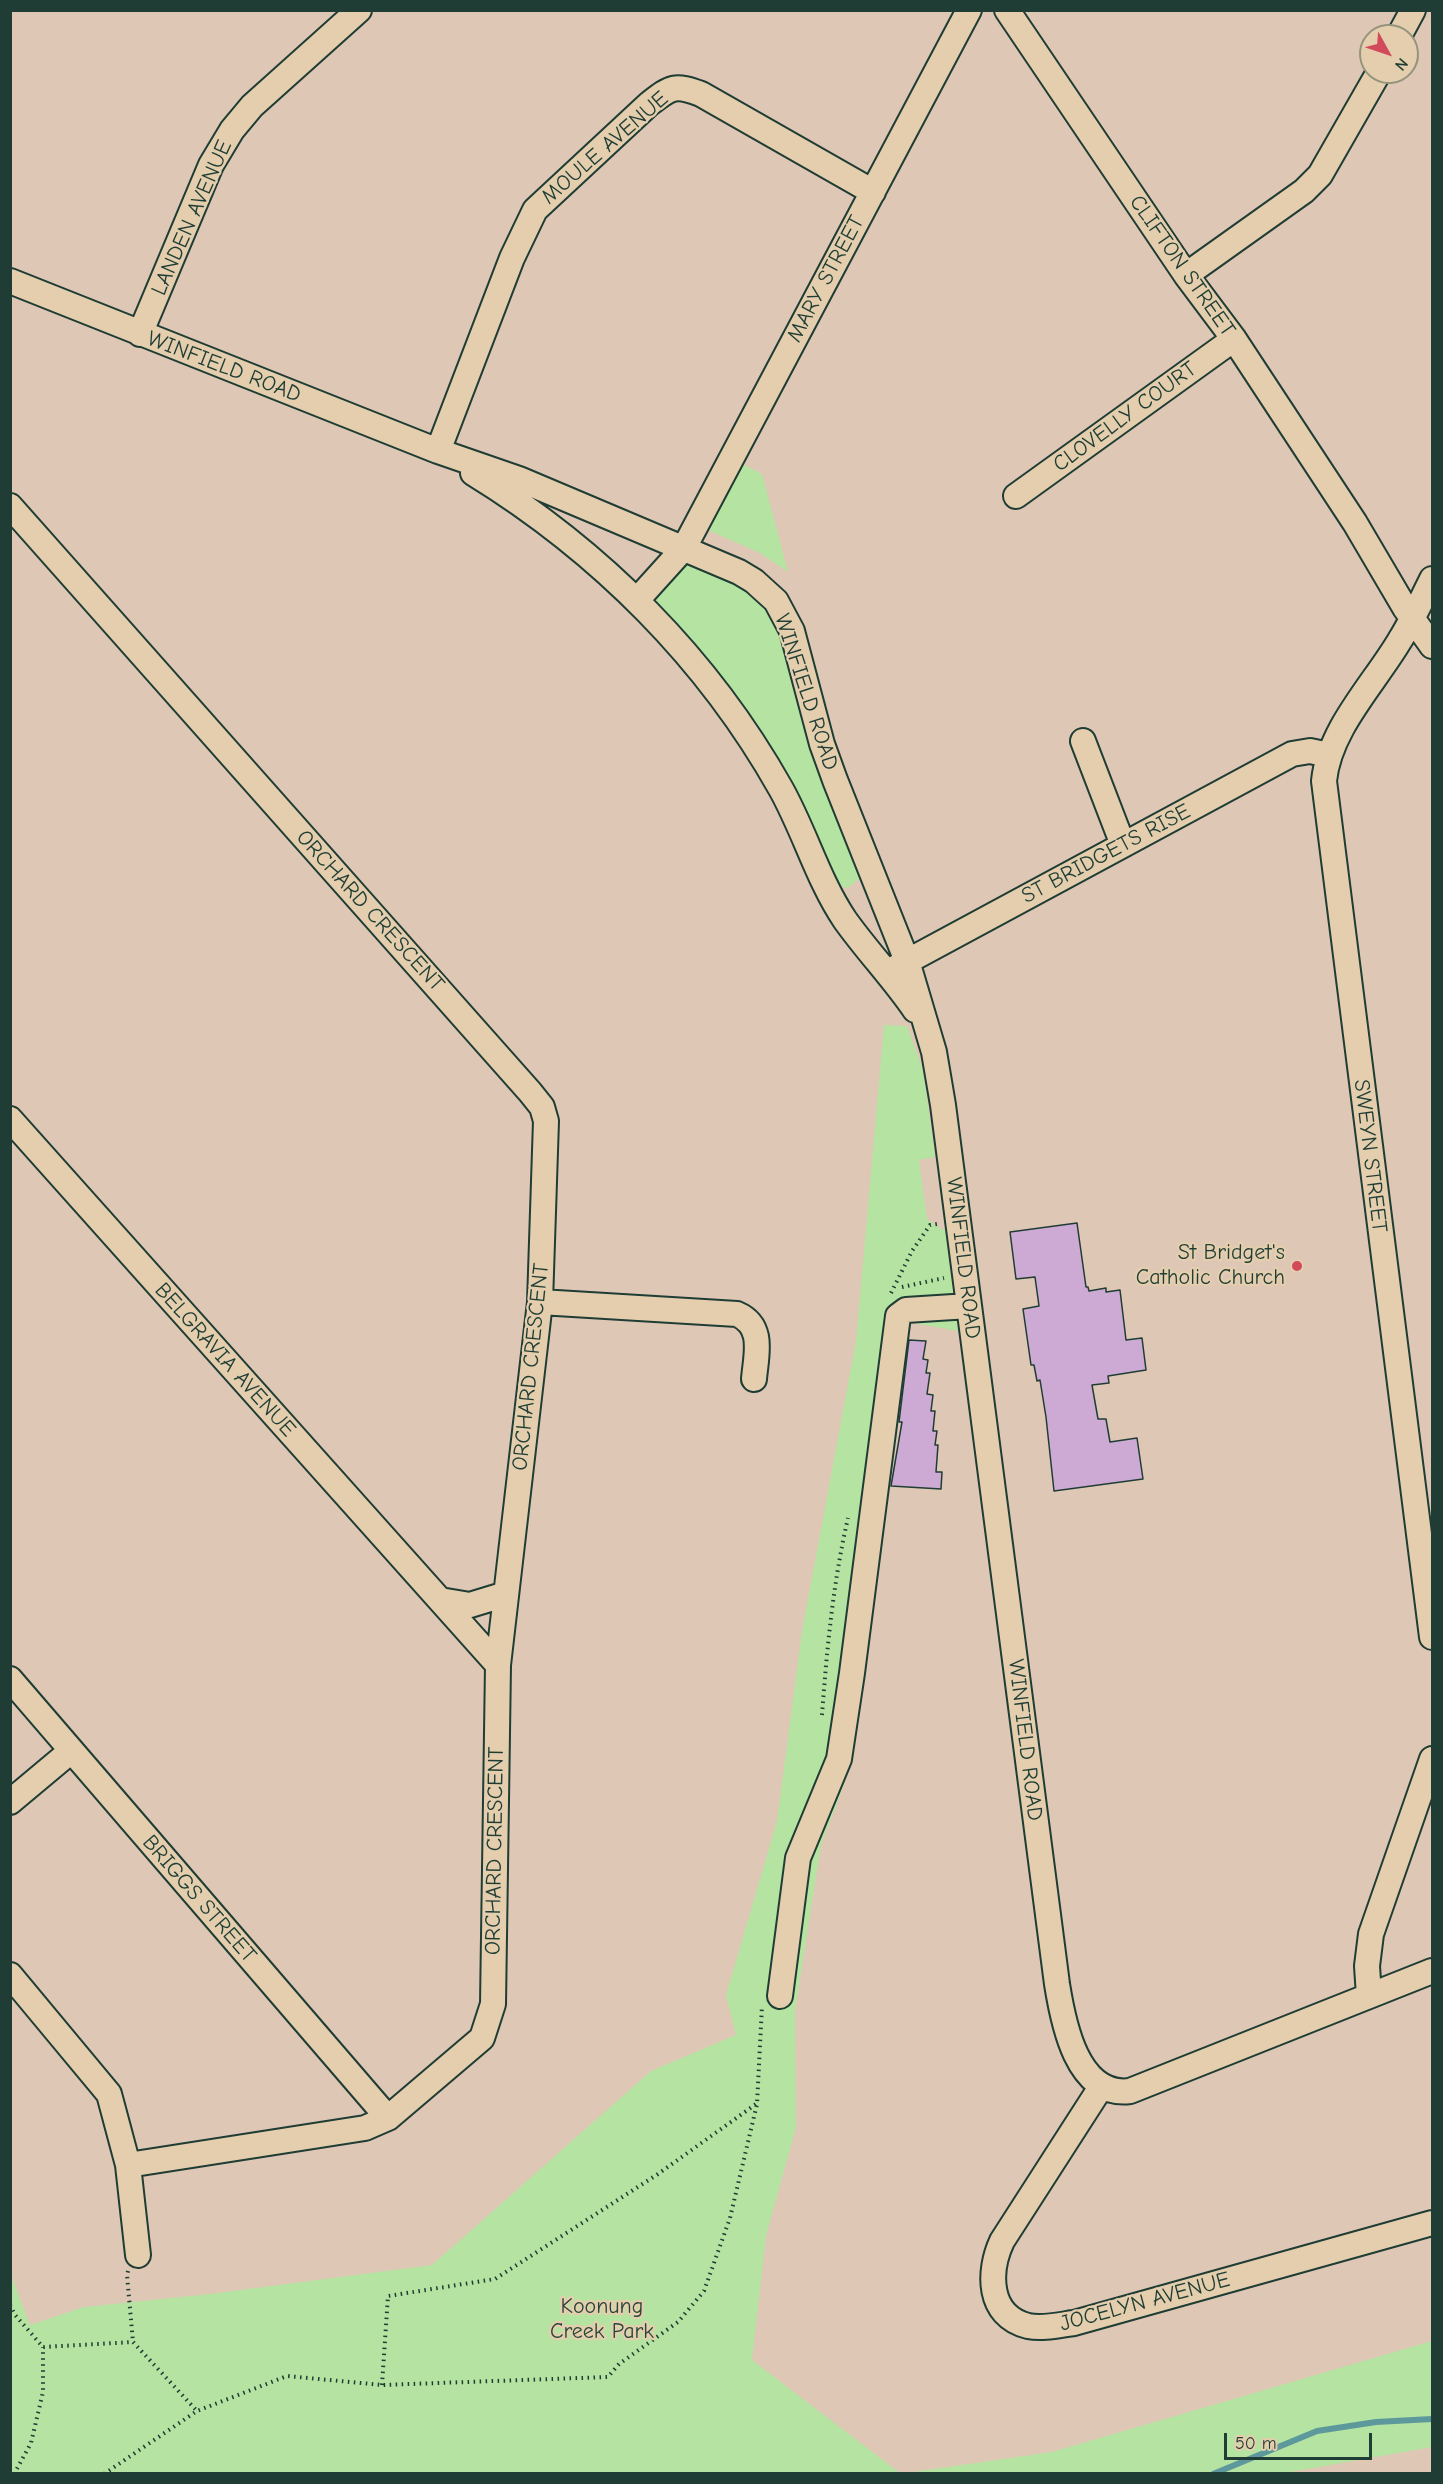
<!DOCTYPE html>
<style>
body{margin:0}
#map{position:relative;width:1443px;height:2484px;overflow:hidden;background:#dfc7b5;font-family:"Comic Neue",sans-serif}
canvas{display:block}
.frame{position:absolute;inset:0;border:12px solid #1f3d34;pointer-events:none}
.north{position:absolute;left:1359px;top:24px;width:60px;height:60px;box-sizing:border-box;background:#e4cead;border:2px solid #95947d;border-radius:50%;rotate:130deg;font-size:16px;font-weight:700;line-height:24px;text-align:center;color:#1f3d34}
.north::after{content:'';display:block;margin:auto;width:21px;height:27px;background:#d1495b;clip-path:polygon(50% 0,100% 100%,50% 72%,0 100%)}
.scale{position:absolute;left:1224px;top:2433px;width:148px;height:27px;box-sizing:border-box;border:3px solid #1f3d34;border-top:0;padding-left:8px;font-size:18px;line-height:21px;white-space:nowrap;color:#1f3d34;-webkit-text-stroke:4px #e4cead;paint-order:stroke}
</style>
<div id="map">
<canvas width="1443" height="2484"></canvas>
<div class="frame"></div>
<div class="north">N</div>
<div class="scale">50 m</div>
</div>
<script>
const context = document.querySelector('canvas').getContext('2d');
context.lineJoin = 'round';
function fill(path, color) {
  context.fillStyle = color;
  context.fill(path, 'evenodd');
}
function stroke(path, color, width, dash) {
  context.strokeStyle = color;
  context.lineWidth = width;
  context.lineCap = dash ? 'butt' : 'round';
  context.setLineDash(dash || []);
  context.stroke(path);
}
function drawText(font, color, halo, rows, align = 'center') {
  context.font = font + ' "Comic Neue",sans-serif';
  context.lineWidth = 4.5;
  context.setLineDash([]);
  context.textBaseline = 'middle';
  context.strokeStyle = halo;
  context.fillStyle = color;
  for (const [text, x, y, turn = 0] of rows) {
    context.save();
    context.translate(x, y);
    context.rotate((+turn || 0) * Math.PI / 180);
    context.textAlign = isNaN(turn) ? turn : align;
    if (halo) context.strokeText(text, 0, 0);
    context.fillText(text, 0, 0);
    context.restore();
  }
}
fill(new Path2D(`
 M743,464L762,474L788,572L760,553L708,530Z
 M688,562L727,573L775,610L863,873L860,878L848,888L838,886L653,605V598Z
 M884,1025L907,1026L923,1070L935,1157L919,1160L927,1219L941,1229H945L958,1331L903,1321L858,1723L844,1785L821,1845L795,2011L796,2127L766,2236L752,2360L900,2473H11L10,2272L30,2325L84,2307L210,2294L432,2265L651,2071L736,2035L726,1995L777,1821L802,1631L856,1341Z
 M1432,2341V2447L1285,2473H905L1052,2452Z`), '#b5e3a1');
stroke(new Path2D(`
 M1213,2474L1317,2431L1376,2422L1432,2419`), '#5d999c', 6);
const building = new Path2D(`
 M1077,1223L1086,1287H1088L1089,1291L1106,1288V1292L1120,1290L1126,1340L1142,1338L1146,1370L1108,1376L1109,1383L1092,1385L1098,1419H1106L1110,1442L1137,1438L1143,1479L1054,1491L1046,1417L1040,1380L1037,1381L1034,1365H1031L1023,1309L1039,1306L1035,1277L1016,1279L1010,1232Z
 M909,1340L926,1341L923,1359L928,1360L926,1373H930L927,1394L933,1395L931,1411H935L933,1431H937L935,1445H938L936,1472H942L941,1489L891,1486L902,1422H899Z`);
fill(building, '#cdaad4');
stroke(building, '#1f3d34', 1.5);
const minor = new Path2D(`
 M1007,10L1186,275L1234,339L1355,523L1405,608L1432,646
 M1399,36L1413,10
 M1186,275L1304,191L1320,175L1379,72
 M10,281L438,451L519,479L739,572L754,581L776,601L792,631L822,744L835,780L907,961L934,1052L943,1105L1057,1984C1063,2022 1077,2098 1130,2091L1432,1971
 M140,334L211,165L232,130L252,106L359,10
 M438,451L512,258L535,210L649,104C671,87 674,84 701,94L873,192
 M473,473C600,551 708,659 781,789C805,832 818,880 845,920C867,951 894,979 915,1010
 M1016,496L1234,339
 M10,506L530,1092L542,1107L546,1121L540,1302L498,1665L493,2004L482,2038L388,2118L365,2128L128,2165
 M1432,579C1422,599 1412,621 1400,640C1374,684 1329,729 1324,781L1432,1637
 M637,600L684,548L969,10
 M1083,741L1123,845
 M895,968L1292,754L1310,751L1329,755
 M10,1119L498,1665
 M540,1302L737,1314C765,1326 756,1355 754,1379
 M440,1600L470,1605L506,1594
 M10,1679L388,2118
 M10,1802L71,1751
 M10,1975L109,2094L128,2165L138,2255
 M780,1996L798,1858L839,1759L852,1673L898,1316L906,1310L969,1306
 M1369,1996L1367,1966L1371,1934L1432,1759
 M1101,2087L1002,2241C988,2271 987,2316 1028,2326C1043,2329 1059,2325 1074,2323L1432,2223`);
stroke(minor, '#1f3d34', 28);
stroke(new Path2D(`
 M902,1287L944,1278
 M891,1293L912,1251L930,1225L937,1224
 M822,1715C827,1648 833,1583 848,1518
 M128,2271L127,2275L133,2342
 M10,2305L15,2315L43,2347L133,2342L197,2411
 M382,2385L388,2296L495,2279L658,2174L756,2104
 M14,2474L31,2443L43,2392V2347
 M104,2474L197,2411L287,2376L382,2385L608,2377L619,2364L678,2322L704,2291L730,2218L757,2104L762,2006`), '#1f3d34', 4, [1.5, 4.5]);
stroke(minor, '#e4cead', 24);
for (const [x, y, r, color] of [
 [1297,1266,6,"#d1495b"]
]) {
  const dot = new Path2D();
  dot.arc(x, y, r, 0, 2 * Math.PI);
  context.fillStyle = color;
  context.fill(dot);
  stroke(dot, '#e4cead', 2);
}
drawText('22px', '#1f3d34', '#e4cead', [
 ["MOULE AVENUE",605,148,-41],
 ["LANDEN AVENUE",192,218,-66],
 ["CLIFTON STREET",1182,266,55],
 ["MARY STREET",826,279,-62],
 ["WINFIELD ROAD",224,367,21],
 ["CLOVELLY COURT",1125,417,-36],
 ["WINFIELD ROAD",806,692,72],
 ["ST BRIDGETS RISE",1106,854,-28],
 ["ORCHARD CRESCENT",370,911,48],
 ["SWEYN STREET",1370,1156,83],
 ["WINFIELD ROAD",963,1258,83],
 ["BELGRAVIA AVENUE",225,1360,48],
 ["ORCHARD CRESCENT",531,1367,-84],
 ["WINFIELD ROAD",1025,1740,83],
 ["ORCHARD CRESCENT",495,1851,-89],
 ["BRIGGS STREET",199,1899,49],
 ["JOCELYN AVENUE",1145,2302,-15]
]);
drawText('22px', '#1f3d34', '#e4cead', [
 ["St Bridget's",1285,1253],
 ["Catholic Church",1285,1278]
], 'right');
drawText('22px', '#264539', '#e4cead', [
 ["Koonung",602,2307],
 ["Creek Park",602,2332]
]);
</script>
